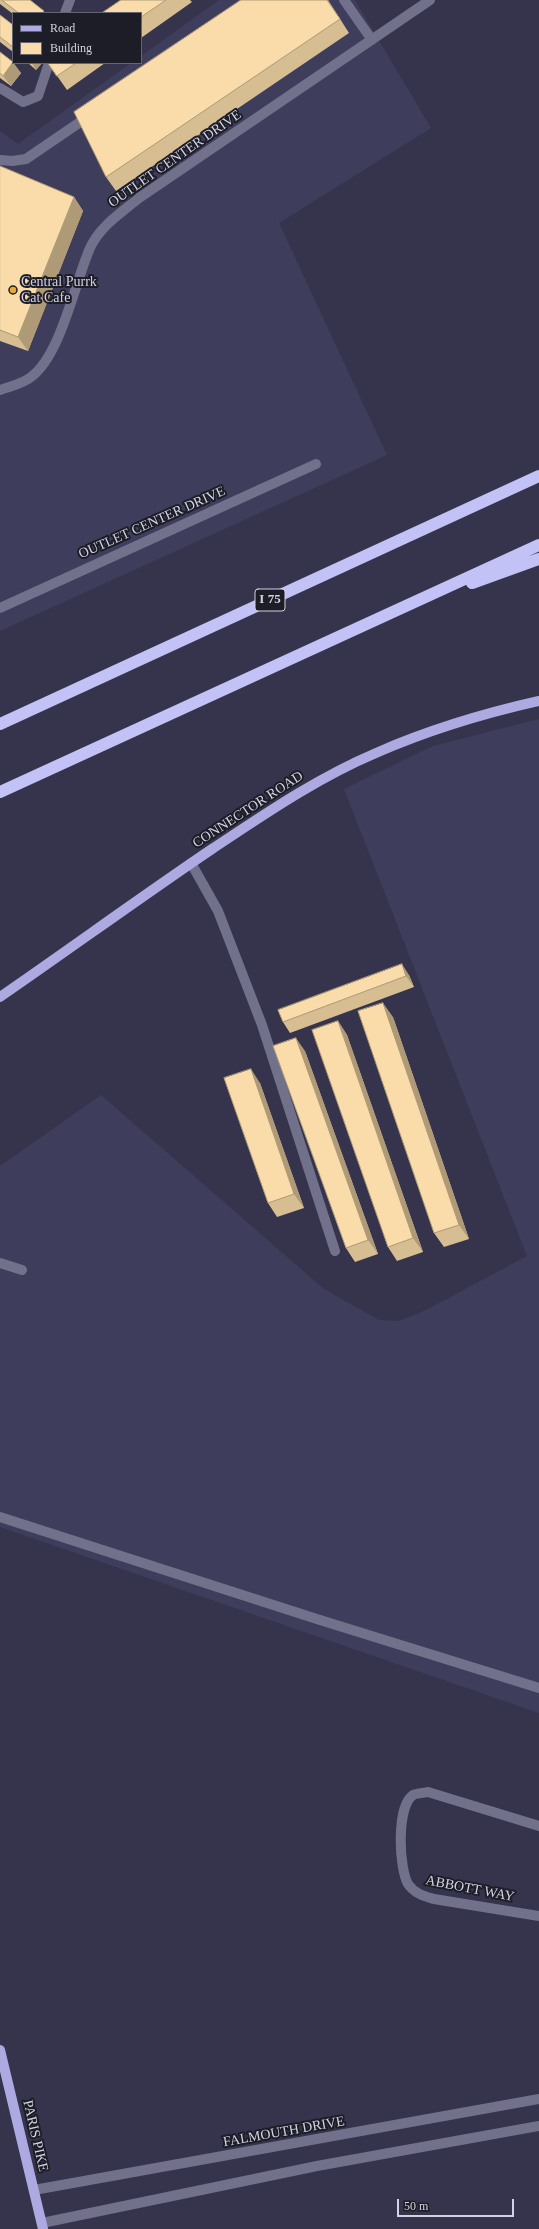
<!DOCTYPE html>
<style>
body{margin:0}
#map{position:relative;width:539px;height:2229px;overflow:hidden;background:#35344c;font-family:Georgia,serif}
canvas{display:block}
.legend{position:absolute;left:12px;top:12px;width:130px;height:52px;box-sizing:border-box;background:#1d1d28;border:1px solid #656572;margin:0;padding:5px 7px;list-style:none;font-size:12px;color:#d2d2e2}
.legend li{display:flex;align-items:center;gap:8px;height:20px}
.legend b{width:20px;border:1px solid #656572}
.scale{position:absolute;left:397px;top:2199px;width:117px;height:18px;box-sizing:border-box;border:2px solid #d2d2e2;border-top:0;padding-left:5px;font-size:12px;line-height:14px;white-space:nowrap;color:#d2d2e2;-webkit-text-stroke:3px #1d1d28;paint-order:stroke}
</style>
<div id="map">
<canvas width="539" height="2229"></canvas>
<ul class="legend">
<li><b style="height:5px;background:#acaae0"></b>Road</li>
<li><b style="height:11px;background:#f9dcaa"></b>Building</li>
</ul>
<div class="scale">50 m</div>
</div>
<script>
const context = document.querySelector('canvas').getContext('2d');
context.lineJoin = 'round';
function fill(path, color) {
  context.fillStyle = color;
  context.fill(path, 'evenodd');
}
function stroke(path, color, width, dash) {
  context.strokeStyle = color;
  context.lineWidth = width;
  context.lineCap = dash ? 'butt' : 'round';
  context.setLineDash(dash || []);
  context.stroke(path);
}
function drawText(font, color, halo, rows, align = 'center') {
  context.font = font + ' Georgia,serif';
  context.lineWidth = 4;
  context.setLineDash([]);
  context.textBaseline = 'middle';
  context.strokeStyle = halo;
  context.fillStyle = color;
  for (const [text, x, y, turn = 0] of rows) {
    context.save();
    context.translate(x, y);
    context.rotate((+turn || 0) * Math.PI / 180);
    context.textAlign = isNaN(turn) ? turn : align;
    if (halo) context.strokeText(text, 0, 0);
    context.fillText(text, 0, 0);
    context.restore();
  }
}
fill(new Path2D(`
 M219,0H355L431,128L279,223L387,455L0,631V131L18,144L131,63H141V56Z
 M539,719V1713L0,1527V1166L101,1095L324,1289L379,1320L399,1321L426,1310L527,1256L344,789L433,746Z`), '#3f3d5c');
stroke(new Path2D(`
 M344,0L372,40
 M65,13L70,0
 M0,88L23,102L38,96L49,63
 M0,160L12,161L26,159L89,116
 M0,390C10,386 23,384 31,377C61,355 75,282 90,248C100,226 121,213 139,198L430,0
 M0,608L316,464
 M191,863L218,911L262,1025L335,1251
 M0,1263L22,1270
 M0,1517L320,1620L539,1688
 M539,1826L428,1792C424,1793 417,1793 413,1795C396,1807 399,1868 408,1884C415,1894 424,1896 434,1899L539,1916
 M34,2190L539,2099
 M42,2223L317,2166L539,2126`), '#72718c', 10);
stroke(new Path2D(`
 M0,997C71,948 141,897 212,849C265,814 317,778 376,753C431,729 481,714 539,701
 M0,2050L43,2229`), '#acaae0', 10);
stroke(new Path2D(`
 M472,583L539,559
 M0,724L539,476
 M0,792L539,545`), '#c3c2f6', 12);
fill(new Path2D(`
 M0,0H30L45,13H13V14L0,4Z
 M121,0H190L192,2L141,38V13Z
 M328,0L349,33L116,191L106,177Z
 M0,15L13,25V52L0,42Z
 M0,52L21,73L11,86L0,78Z
 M28,63H42L36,70Z
 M48,63H105L67,90Z
 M0,166L74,197L83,211L28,351L0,341Z
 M409,975L414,987L290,1033L283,1022L278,1010Z
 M393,1017L469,1239L444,1247L434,1233Z
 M338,1021L347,1035L423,1252L397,1261L388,1247Z
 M305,1051L378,1254L355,1262L346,1248Z
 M260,1083L304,1208L277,1217L268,1203Z`), '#d6bd92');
fill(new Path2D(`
 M327,0H328L349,33L340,19Z
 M13,62L21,73L11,86L3,76Z
 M32,63H42L36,70Z
 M74,197L83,211L28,351L18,337Z
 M402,964L409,975L414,987L406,976Z
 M383,1003L393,1017L469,1239L459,1225Z
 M338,1021L347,1035L423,1252L413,1238Z
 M296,1038L305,1051L378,1254L368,1240Z
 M251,1069L260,1083L304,1208L294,1194Z`), '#ae9a77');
const building = new Path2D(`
 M2,0H30L44,11L42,13H19Z
 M121,0H166L141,17V13H102Z
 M241,0H327L340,19L106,177L74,112Z
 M0,15L13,25V47L0,37Z
 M0,52L13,62L3,76L0,73Z
 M48,63H76L57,76Z
 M0,166L74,197L18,337L0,330Z
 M402,964L406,976L283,1022L278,1010Z
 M383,1003L459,1225L434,1233L358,1011Z
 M338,1021L413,1238L388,1247L312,1030Z
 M296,1038L368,1240L346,1248L273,1046Z
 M251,1069L294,1194L268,1203L224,1078Z`);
fill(building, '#f9dcaa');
stroke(building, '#ae9a77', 1);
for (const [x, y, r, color] of [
 [13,290,4,"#e6ad36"]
]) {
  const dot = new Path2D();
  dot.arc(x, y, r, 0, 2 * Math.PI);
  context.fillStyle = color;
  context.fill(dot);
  stroke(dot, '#1d1d28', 1.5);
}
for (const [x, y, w] of [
 [270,600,30]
]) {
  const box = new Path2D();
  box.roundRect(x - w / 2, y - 11, w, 22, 3);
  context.fillStyle = '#1d1d28';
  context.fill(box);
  stroke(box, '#d2d2e2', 1);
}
drawText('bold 13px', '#d2d2e2', null, [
 ["I 75",270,600]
]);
drawText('14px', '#d2d2e2', '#1d1d28', [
 ["OUTLET CENTER DRIVE",175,159,-35],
 ["OUTLET CENTER DRIVE",152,523,-24],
 ["CONNECTOR ROAD",248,810,-33],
 ["ABBOTT WAY",470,1889,11],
 ["FALMOUTH DRIVE",284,2132,-10],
 ["PARIS PIKE",35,2136,77]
]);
drawText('14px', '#d2d2e2', '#1d1d28', [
 ["Central Purrk",21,282],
 ["Cat Cafe",21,298]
], 'left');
</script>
